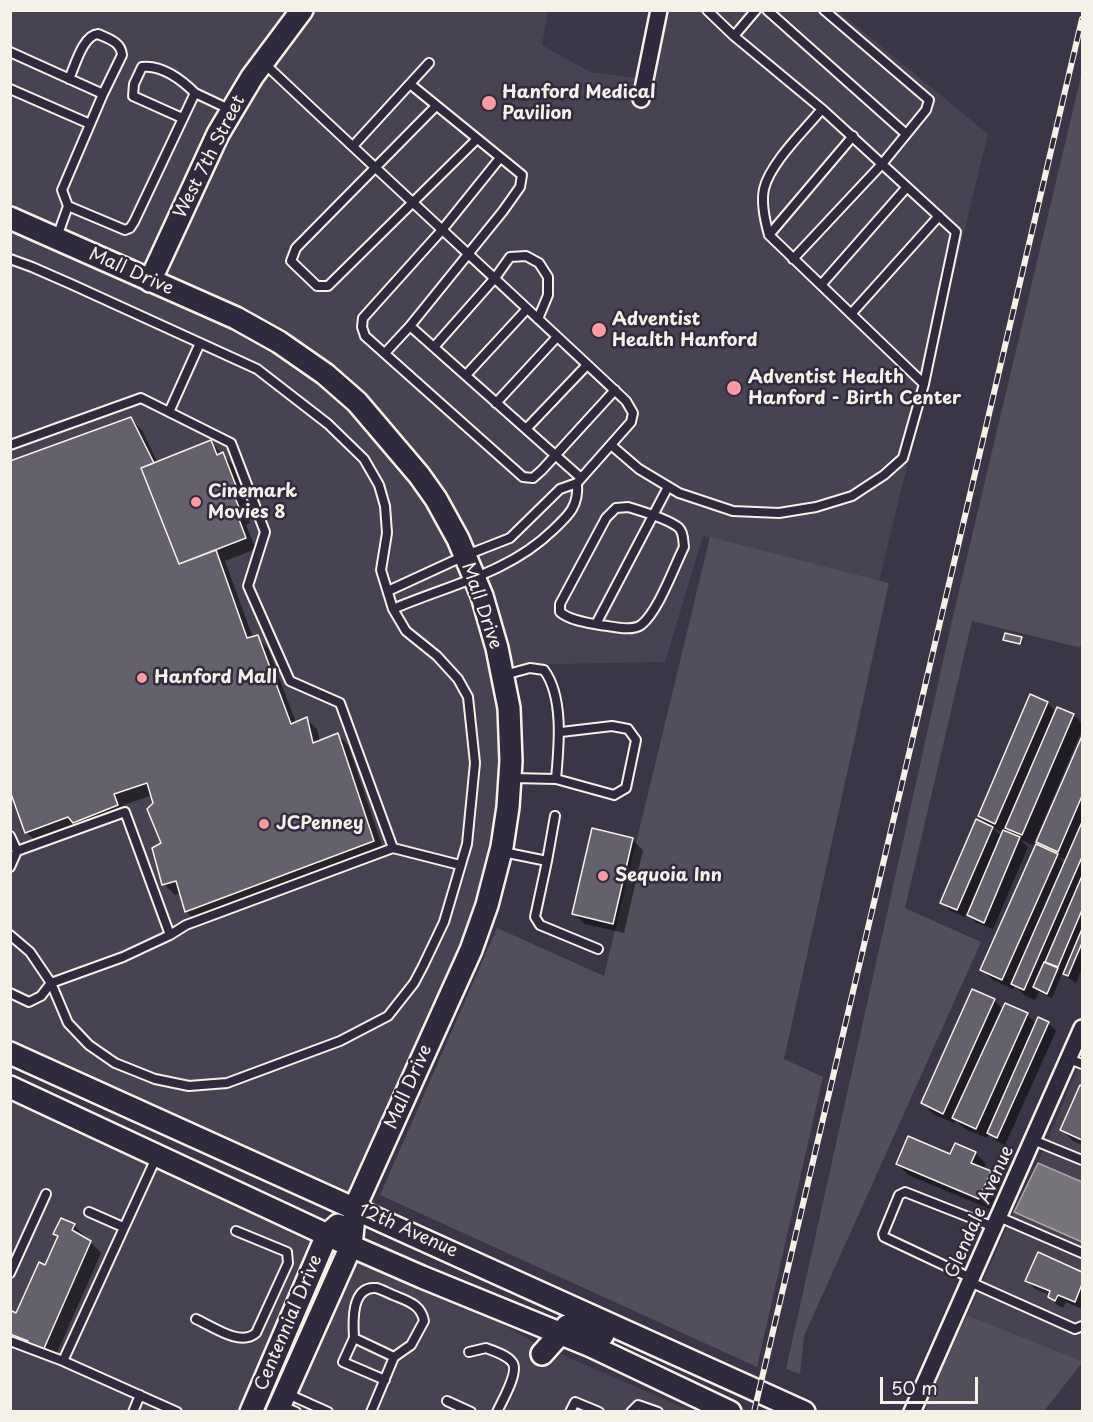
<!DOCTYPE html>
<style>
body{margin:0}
#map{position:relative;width:1093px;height:1422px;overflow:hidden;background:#3b3647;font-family:"Playpen Sans",sans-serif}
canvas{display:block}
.frame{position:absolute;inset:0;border:12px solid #f4f1e8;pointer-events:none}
.scale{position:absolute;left:880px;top:1377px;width:98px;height:27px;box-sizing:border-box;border:3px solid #f4f1e8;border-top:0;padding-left:8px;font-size:18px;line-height:21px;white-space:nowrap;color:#f4f1e8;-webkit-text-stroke:4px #2f2a3d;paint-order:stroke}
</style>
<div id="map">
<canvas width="1093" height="1422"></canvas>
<div class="frame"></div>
<div class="scale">50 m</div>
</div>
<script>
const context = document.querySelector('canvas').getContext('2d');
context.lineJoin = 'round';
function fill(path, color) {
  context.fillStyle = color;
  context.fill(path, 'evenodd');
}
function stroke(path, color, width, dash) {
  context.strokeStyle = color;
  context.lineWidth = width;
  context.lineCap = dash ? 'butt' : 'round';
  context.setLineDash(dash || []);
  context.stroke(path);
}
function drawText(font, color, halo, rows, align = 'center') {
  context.font = font + ' "Playpen Sans",sans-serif';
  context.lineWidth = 5;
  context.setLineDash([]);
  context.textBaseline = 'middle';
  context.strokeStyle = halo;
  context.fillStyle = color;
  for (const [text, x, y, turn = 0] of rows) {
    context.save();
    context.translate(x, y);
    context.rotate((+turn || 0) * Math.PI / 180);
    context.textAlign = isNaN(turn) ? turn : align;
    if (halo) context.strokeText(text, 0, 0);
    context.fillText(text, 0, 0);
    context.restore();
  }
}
fill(new Path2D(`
 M11,11H548L542,45L590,72L643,79L659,11H838L988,134L879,581L703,536L665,662L501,665L502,847L355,1207L11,1053Z
 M1082,1058V1182L1038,1163Z
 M11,1087L327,1235L248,1411L11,1412Z
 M1014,1212L1082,1242V1361L967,1315Z
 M351,1246L464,1301L533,1342L691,1411L277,1412Z`), '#484352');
fill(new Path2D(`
 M1082,72V646L1078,647L972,621L905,908L981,942L804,1336L800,1374L786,1369L953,616Z
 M710,537L889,583L784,1059L823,1077L757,1367L380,1195L497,928L604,976Z
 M967,1315L1082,1361V1363L1044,1411H926L928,1399Z`), '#534e5c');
const water = new Path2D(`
 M1038,1163L1082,1182V1242L1014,1212Z`);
fill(water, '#78747b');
stroke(water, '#aaa6a7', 1.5);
fill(new Path2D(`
 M131,419L142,430L158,463L211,442L233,465L247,502L243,504L250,523L246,525L256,549L225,561L253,638L257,637L268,648L296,723L306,719L317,729L320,742L338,735L348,745L384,851L197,922L186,911L181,893L175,895L164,884L163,844L153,795L124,805L128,816L85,833L79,827L37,842L26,832Z
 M1021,639L1023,641L1022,645L1005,640Z
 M1047,703L1056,712L1058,709L1074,715L1082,724V730L1033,845L1021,840L1028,847L993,929L977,923L967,913L965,917L949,910L942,902L990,826L979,816ZM993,828L1004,833L1002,837ZM1008,829L1016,837L1006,833Z
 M1082,740V968L1076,983L1062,974L1052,998L1039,992L1035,1000L1024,995L1015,985L1013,989L993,980L982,970L1047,851L1038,842ZM1058,857L1067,860L1066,864Z
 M632,839L643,850L624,933L585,924L574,914Z
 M994,1000L1003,1010L1027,1015L1037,1024L1048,1023L1056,1031L1005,1145L996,1141L989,1133L987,1138L965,1129L956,1120L954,1123L933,1114L923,1103Z
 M1081,1087L1082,1088V1145L1073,1141L1062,1130Z
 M975,1153L986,1164L983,1170L990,1172L1001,1183L990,1209L908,1175L898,1164Z
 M74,1225L101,1253L53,1362L40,1357L30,1347L16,1341L10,1335V1319L17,1315L46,1267L59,1237L55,1234Z
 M1038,1254L1082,1273V1309L1066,1302L1063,1308L1057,1305L1049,1297L1050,1295L1035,1289L1027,1281Z`), '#0007');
const building = new Path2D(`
 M131,417L154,463L141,468L179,564L216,550L247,638L258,635L291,724L307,717L313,743L338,733L374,841L185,912L176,881L162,885L152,848L161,843L147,809L153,803L147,783L114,794L118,805L73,823L68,817L25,833L10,791V461Z
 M211,440L217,455L223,452L238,491L233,493L241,512L237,514L246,538L179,564L141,468Z
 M1005,633L1022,637L1020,644L1003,640Z
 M1030,694L1048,702L995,824L978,816Z
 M1057,707L1074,714L1022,835L1005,828Z
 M1082,736V796L1058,852L1036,842Z
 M976,819L993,827L957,910L940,903Z
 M1082,822V857L1024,990L1011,984Z
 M592,828L633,838L613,924L572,914Z
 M1003,830L1020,837L984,923L967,915Z
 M1036,844L1058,854L1002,980L980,970Z
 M1082,876V910L1058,967L1045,962Z
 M1082,929V943L1068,976L1063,974Z
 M1044,962L1058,968L1047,994L1033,987Z
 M972,989L995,999L943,1114L921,1103Z
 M1005,1003L1028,1013L976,1129L952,1118Z
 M1038,1017L1049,1022L997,1138L987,1133Z
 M1080,1085L1082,1086V1140L1060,1130Z
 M908,1136L950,1154L955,1143L976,1152L971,1163L991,1171L979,1199L896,1164Z
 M61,1218L75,1224L72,1230L91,1241L42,1353L27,1346L28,1341L10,1334V1316L12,1311L16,1313L39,1262L45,1265L58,1236L53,1234Z
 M1038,1252L1082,1272V1284L1075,1302L1058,1295L1055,1301L1048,1297L1050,1291L1025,1281Z`);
fill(building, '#65616c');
stroke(building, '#f4f1e8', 1.5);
const lane = new Path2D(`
 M767,10L905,133
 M734,36L756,10
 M10,52L103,94L62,190L68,206L125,230L130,228L134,222L195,93L231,110
 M265,64C384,177 506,288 626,401L633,413L631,422L577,483L560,489L510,538L464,556L388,591
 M69,79C75,66 83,35 98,34C109,39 121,42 122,55L103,94
 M410,84L522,175L520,187L503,211L410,326L581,478
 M10,89L90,124
 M436,106L296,248L291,261L317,286H328L477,139
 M822,109C805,130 770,163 764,189C761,203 765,221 769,235L924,384
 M182,118L133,96L134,84L142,67C161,64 182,80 195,93
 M353,146L429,63
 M500,158L442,230L363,318L362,327L365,336L523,477L533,478L542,470L615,390
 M769,235L853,136
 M57,237L68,206
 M10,259L32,267L73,285L257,369L328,424L364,459L379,485L385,506L387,533L381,570L393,609L406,631L437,656L458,679L468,697L475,763L467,844L444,922L423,966L414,983L388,1016L340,1041L227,1083L189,1086L155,1079L115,1063L89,1045L68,1023L51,983L30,952L10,935
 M793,259L882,164L926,110L929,100L824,10
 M821,285L907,187
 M851,314L939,216
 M434,347L495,278L510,257L526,256L539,263L548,277V295L538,319
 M385,353L410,326
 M466,375L527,309
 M496,403L557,337
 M169,412L200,343
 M526,429L587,365
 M10,445L141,398L231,443L265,532L248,586L290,681L340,703L393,848
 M611,445L639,469L679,493L733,511L779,513L816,507L852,496L884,475L903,458L924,384L956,232L822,109L734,36L707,10
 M628,507C641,511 669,519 679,528C684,533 683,541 684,547C674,567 658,612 641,625C631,632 611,626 600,625C587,623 569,620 560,612V604L606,518L616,508Z
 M393,609C449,585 509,573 553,530C569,515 579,506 577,483
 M596,624L668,487
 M504,675L530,668L544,670C564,697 559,746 556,779L512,778
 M556,779L614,795L626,788L636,740L628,729L612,726L561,732
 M10,836L17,851
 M503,852L547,861L555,816
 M547,861L535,917L540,925L598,949
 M10,867L17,851L125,812L170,935L123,957L51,983L41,996L29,1002L10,993
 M170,935L186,925L393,848L460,865
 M1069,1059L1082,1064
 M1033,1140L1082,1160
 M89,1212L123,1227
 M999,1217L1082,1253
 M10,1273L46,1194
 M971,1278L884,1237L883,1234L899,1195L905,1192L994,1227
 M970,1282L1075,1329L1082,1326
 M196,1319C212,1326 240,1347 256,1333L288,1263L287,1252L236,1231
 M354,1338C353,1322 351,1286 376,1288C381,1289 388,1293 393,1295C407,1301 421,1304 424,1321L411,1345L394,1357
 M10,1341L63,1361L177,1412
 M469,1352L486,1348C494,1351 507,1355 512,1362C520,1371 502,1401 497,1412
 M63,1361L156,1158
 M288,1394L328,1412
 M447,1401L471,1412
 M282,1406L296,1412
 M133,1412L140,1395
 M371,1412L394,1357L354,1338L343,1362L385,1380
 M570,1412L575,1402L599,1412
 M631,1412L638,1405L658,1412`);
const street = new Path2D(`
 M641,99L659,10
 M912,1412L1082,1028`);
const secondary = new Path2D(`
 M10,218L236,318L279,342L325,374L357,402L419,475L436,499L458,539L482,596L497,648L509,708L511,761L508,807L502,847L487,905L471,950L355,1207L351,1246L277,1412
 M150,281L218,134L252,77L302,10
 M10,1053L804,1412
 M10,1087L351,1246L422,1277L591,1346L730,1412
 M542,1354L567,1326L573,1324L603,1335
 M251,1412L327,1235L338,1225`);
stroke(lane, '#f4f1e8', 12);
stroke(street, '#f4f1e8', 20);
stroke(secondary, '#f4f1e8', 26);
stroke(lane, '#2f2a3d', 8);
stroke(street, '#2f2a3d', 15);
stroke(secondary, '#2f2a3d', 21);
const rail = new Path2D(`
 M754,1412L1082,19`);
stroke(rail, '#f4f1e8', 6);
stroke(rail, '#2f2a3d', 4, [11]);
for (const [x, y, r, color] of [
 [489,103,8,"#ff9aa2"],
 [599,330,8,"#ff9aa2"],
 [734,388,8,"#ff9aa2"],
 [196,502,6,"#ff9aa2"],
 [142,678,6,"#ff9aa2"],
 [264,824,6,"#ff9aa2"],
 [603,876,6,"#ff9aa2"]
]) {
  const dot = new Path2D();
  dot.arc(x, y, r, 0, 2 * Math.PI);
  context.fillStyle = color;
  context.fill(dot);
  stroke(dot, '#2f2a3d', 2);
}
drawText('bold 18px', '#f4f1e8', '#2f2a3d', [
 ["Hanford Medical",502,93],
 ["Pavilion",502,114],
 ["Adventist",612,320],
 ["Health Hanford",612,341],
 ["Adventist Health",748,378],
 ["Hanford - Birth Center",748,399],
 ["Cinemark",208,492],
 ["Movies 8",208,513],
 ["Hanford Mall",154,678],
 ["JCPenney",276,824],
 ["Sequoia Inn",615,876]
], 'left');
drawText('18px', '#f4f1e8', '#2f2a3d', [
 ["West 7th Street",210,157,-63],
 ["Mall Drive",131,272,24],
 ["Mall Drive",481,606,71],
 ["Mall Drive",409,1087,-66],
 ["Glendale Avenue",980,1212,-66],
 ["12th Avenue",408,1231,24],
 ["Centennial Drive",289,1323,-67]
]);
</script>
